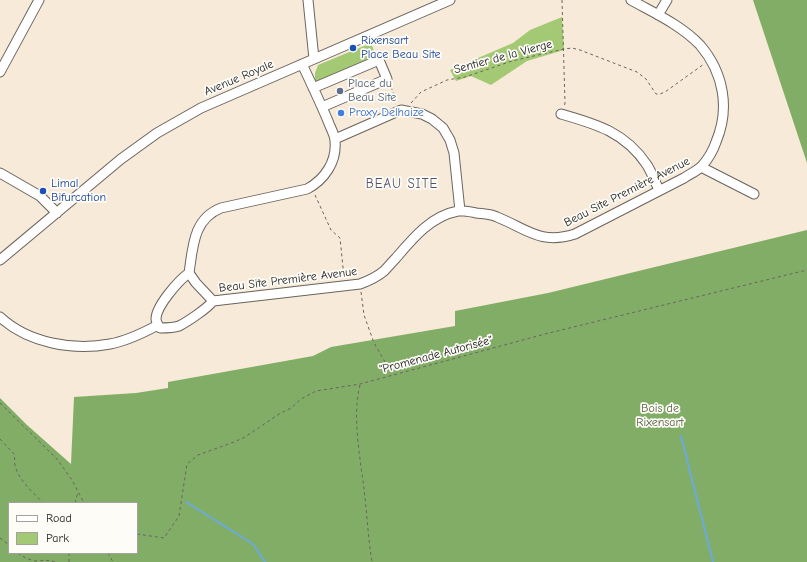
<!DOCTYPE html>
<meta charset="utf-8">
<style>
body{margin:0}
#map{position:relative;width:807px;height:562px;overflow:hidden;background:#f8ead9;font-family:"Comic Neue",sans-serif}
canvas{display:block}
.legend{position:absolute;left:8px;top:502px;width:130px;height:52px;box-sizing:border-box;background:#fdfcf7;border:1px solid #a3a29f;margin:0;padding:5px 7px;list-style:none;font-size:12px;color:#1c1c1c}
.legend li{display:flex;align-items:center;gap:8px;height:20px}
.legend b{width:20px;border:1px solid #a3a29f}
</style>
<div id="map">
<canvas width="807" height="562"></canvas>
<ul class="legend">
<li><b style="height:5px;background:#fff"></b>Road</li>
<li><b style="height:11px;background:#a3c974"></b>Park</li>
</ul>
</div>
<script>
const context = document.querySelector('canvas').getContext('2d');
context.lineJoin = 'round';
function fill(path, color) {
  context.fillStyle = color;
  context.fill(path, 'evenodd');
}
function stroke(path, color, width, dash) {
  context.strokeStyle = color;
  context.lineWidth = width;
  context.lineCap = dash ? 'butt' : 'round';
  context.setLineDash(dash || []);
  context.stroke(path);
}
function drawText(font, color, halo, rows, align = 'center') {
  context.font = font + ' "Comic Neue",sans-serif';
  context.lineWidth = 3.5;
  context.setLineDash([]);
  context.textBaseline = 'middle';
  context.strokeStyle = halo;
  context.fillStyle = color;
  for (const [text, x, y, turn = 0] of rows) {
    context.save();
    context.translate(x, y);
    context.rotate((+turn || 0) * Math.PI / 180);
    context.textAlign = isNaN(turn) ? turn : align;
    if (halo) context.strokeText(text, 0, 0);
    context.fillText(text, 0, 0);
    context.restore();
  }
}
fill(new Path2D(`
 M562,17L564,50L527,61L491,85L471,76L456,81L450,70L513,43L530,30Z
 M371,43L376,56L315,83V73L318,65Z`), '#a3c974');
fill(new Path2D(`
 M753,0H807V163Z
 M807,230V562H0V398L27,425L71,464L74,397L136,393L168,388V382L313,356L331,347L455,326V311L548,293ZM9,503H137V553H9Z`), '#82ad66');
stroke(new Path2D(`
 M681,436L713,562
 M186,502L253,544L265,562`), '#6baade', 2);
const minor = new Path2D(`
 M308,0L314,59
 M658,15L667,0
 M0,72L39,0
 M313,88L379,60L387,79L322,107
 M561,114C596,124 625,132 647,165C652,173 655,182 659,190
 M335,139L401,110L422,114L432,119L443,128L450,140L454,153L460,211
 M701,167L754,194
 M0,173L40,196L57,213
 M0,260L121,159L157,133L201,108L450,0
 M189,273C193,247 193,219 221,208L307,189C324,180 337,162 335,141C335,135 330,127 328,121C320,102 311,83 302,64
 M189,273C179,280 156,306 156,319C156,322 158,325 160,328C166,328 173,328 179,326C187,322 208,308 213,301
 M189,273L196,283L213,301
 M213,301L360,284C368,281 377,277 384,271C388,267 392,262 396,258C413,238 431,216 458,211C464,210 471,212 476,213C484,214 491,214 497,217C527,229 540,245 575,234L684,178C690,174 697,171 702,166C708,159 713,151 716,142C730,109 724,73 700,45C681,25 654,13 631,0
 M0,317C28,343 73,351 110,344C127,341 143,333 158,325`);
stroke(minor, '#69645e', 11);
stroke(new Path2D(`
 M562,0L565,103L564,107
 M391,87L397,102
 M411,103L421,92L447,80L465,77L512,61L564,49L572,48L580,50L637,72L646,79L656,94H660L665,92L704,64
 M315,195L331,230L340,238L344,277
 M361,292L364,315L374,343L392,374
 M360,385C352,417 360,456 364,489C367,513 368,538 372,562
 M0,403L57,459L72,480L84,503
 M0,439L15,455C11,474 31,490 43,503
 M75,503L78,492
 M137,534L164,538L179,516L187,464L198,455L234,442L245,437L279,414L291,408L301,399L316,391L360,384L545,334L807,270
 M0,538L9,545
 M18,553C23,557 29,560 36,561C43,561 47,559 55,562
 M108,553L113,562
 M69,562V553`), '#69645e', 1, [3, 3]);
stroke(minor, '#fff', 9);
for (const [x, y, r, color] of [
 [353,48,4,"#1a4fb4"],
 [340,91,4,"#5c6f8a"],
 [341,113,4,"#3f7fe0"],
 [43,191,4,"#1a4fb4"]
]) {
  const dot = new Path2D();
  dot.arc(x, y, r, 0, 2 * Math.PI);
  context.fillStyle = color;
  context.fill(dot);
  stroke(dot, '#fdfcf7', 1.5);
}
drawText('12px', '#164399', '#fdfcf7', [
 ["Rixensart",361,41],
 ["Place Beau Site",361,55],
 ["Limal",51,184],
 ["Bifurcation",51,198]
], 'left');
drawText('12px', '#1c1c1c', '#fdfcf7', [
 ["Sentier de la Vierge",503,57,-15],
 ["Avenue Royale",239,78,-23],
 ["Beau Site Première Avenue",627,192,-27],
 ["Beau Site Première Avenue",288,280,-7],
 ["\"Promenade Autorisée\"",436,355,-15]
]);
drawText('12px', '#4e5e75', '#fdfcf7', [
 ["Place du",348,84],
 ["Beau Site",348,98]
], 'left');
drawText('12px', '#366cbe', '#fdfcf7', [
 ["Proxy Delhaize",349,113]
], 'left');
drawText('12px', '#52613f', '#fdfcf7', [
 ["Bois de",660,409],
 ["Rixensart",660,423]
]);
context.letterSpacing = '1px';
drawText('13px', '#565068', '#fdfcf7', [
 ["BEAU SITE",402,184]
]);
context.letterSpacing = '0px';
</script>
